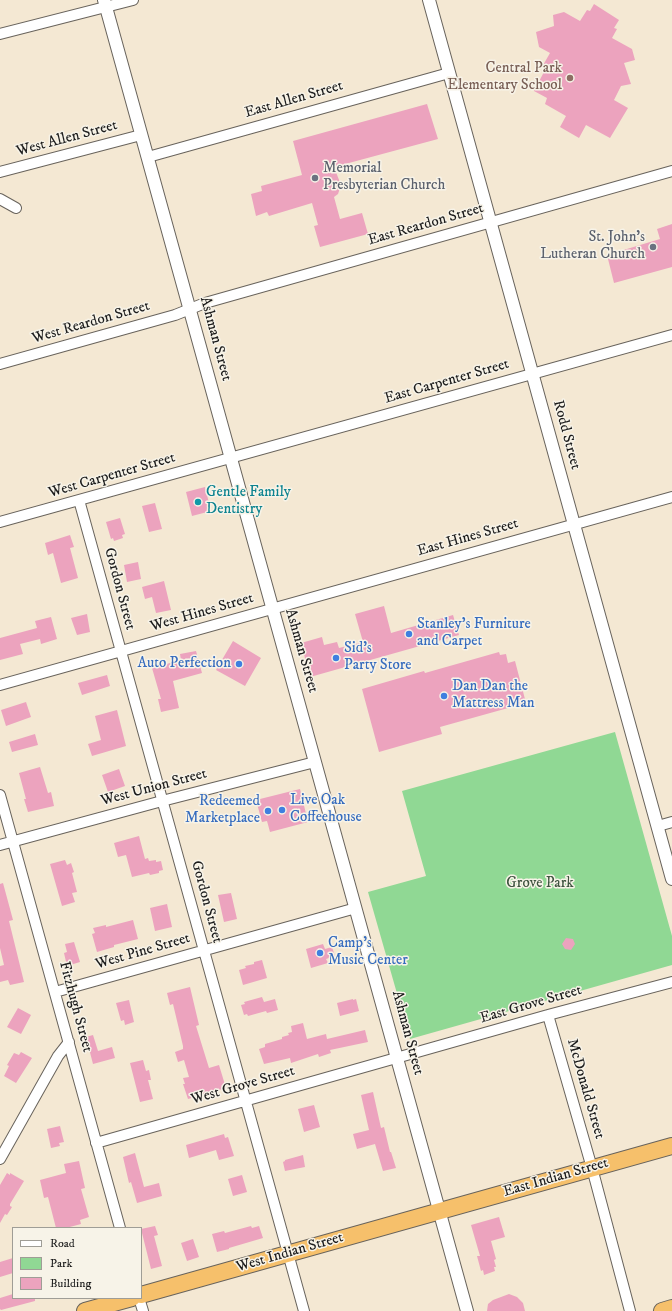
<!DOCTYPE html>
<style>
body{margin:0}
#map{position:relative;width:672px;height:1311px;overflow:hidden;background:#f4e8d3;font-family:"IM FELL DW Pica",serif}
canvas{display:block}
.legend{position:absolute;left:12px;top:1227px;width:130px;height:72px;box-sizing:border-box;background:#f7f3e8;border:1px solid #9f9d96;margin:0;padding:5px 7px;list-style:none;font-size:12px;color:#1c1c1c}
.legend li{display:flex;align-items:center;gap:8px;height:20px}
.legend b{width:20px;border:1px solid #9f9d96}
</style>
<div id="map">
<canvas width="672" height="1311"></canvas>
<ul class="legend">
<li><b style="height:5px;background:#fff"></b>Road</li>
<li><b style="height:11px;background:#90d894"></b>Park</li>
<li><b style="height:11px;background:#eca3be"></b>Building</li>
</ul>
</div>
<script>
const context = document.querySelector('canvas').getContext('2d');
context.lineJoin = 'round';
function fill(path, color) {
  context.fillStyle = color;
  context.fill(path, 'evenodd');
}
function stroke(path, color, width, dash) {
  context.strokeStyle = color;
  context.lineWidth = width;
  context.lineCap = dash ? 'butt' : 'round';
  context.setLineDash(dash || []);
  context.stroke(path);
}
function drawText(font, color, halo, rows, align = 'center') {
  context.font = font + ' "IM FELL DW Pica",serif';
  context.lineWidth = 3;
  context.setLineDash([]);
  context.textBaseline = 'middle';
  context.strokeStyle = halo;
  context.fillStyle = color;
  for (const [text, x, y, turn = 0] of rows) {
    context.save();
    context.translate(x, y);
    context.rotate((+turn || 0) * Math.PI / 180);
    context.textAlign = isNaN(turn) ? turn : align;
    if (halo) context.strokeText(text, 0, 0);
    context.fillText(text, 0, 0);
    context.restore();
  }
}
fill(new Path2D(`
 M615,732L672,936V965L410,1039L368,892L426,876L402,791Z`), '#90d894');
fill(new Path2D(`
 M594,4L619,20L614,28L617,29L612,38L632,49L635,60L624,63L631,84L621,86L614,100L628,108L610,138L586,125L579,138L560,127L566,116L545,104L547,98L534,91L545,70L542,67L550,53L539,47L536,32L554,26L553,15L564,12L580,21L587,10L590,11Z
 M427,104L438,139L334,167L341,185L338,194L334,197L340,219L362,213L368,234L320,247L314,226L318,225L312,203L269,216L267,212L256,216L251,194L262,191L261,186L302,175L293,141Z
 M672,224V267L614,283L607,255L660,239L657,229Z
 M205,487L211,511L192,516L186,492Z
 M155,503L162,529L149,532L142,506Z
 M120,518L125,534L122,535L123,538L114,541L113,538L111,539L106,522Z
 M70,535L74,547L70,548L78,578L61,583L53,553L48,555L45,543Z
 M138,562L141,579L127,582L124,565Z
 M164,581L171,610L156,613L152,597L145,599L142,587Z
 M384,606L391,633L453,615L459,635L310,677L301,643L322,637L324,645L337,642L339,648L363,642L355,614Z
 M87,614L90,632L77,635L71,618Z
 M51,617L57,639L41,644L40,639L20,644L23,654L0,660V638L37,628L35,621Z
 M233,641L261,658L245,686L216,670Z
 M196,651L202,673L173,681L179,708L161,712L158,699H161L152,668L181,660L180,654Z
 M499,652L500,655L506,654L508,663L515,661L526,703L440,727L442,734L379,752L362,689L424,671L425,673Z
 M107,675L110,686L82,695L78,683Z
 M26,702L31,717L6,726L1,710Z
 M117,710L126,746L92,756L88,744L101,740L95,716Z
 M35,734L38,745L12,752L9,742Z
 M40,767L48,793L51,792L54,806L28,812L24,799H26L19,773Z
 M119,769L125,786L108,792L102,775Z
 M300,789L308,822L270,832L267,821L262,822L256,800Z
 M139,836L145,859L148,858L149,861L156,860V862L161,861L163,870L159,871V873L150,875L149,873L132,877L126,855L118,857L114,843Z
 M65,860L67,865L71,863L74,872L72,873L77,892L72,893L75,902L62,906L50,864Z
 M3,883L13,920L9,921L24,982L10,985L8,980L0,982V966L4,965L0,948V884Z
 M231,893L237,919L224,922L218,895Z
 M167,904L172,927L155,931L150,908Z
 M133,920L138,939L114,945V947L97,952L92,934L95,933L93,928L106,925V927Z
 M566,938L573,939L575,944L571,950L565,949L562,944Z
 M74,942L80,962L67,966L64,953L67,952L65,944Z
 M323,944L325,949L332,947L335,956L326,959L328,963L311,968L306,949Z
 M262,960L267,978L243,985L239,970L246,968L245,966L254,964V962Z
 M190,987L199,1025L196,1026L209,1068L219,1065L226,1088L188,1099L183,1084H185L183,1078L189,1077L184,1060L178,1062L175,1052L183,1049V1046L173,1004L170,1005L167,993Z
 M262,997L264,1002L275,999L278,1010L267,1013L266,1011L248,1016L247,1014L244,1015L241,1005L245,1004L244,1002Z
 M353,999V1000L356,999L359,1011L340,1016L337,1003Z
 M129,1000L134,1022L125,1025L124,1020L121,1021L116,1003Z
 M18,1008L31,1015L21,1034L7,1027Z
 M303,1023L307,1039L326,1034L327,1039L365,1030L368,1042L330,1050L331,1053L319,1057L318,1054L291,1063L290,1058L264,1064L259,1049L265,1047V1044L282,1039V1037L289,1035L288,1033L292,1032L291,1026Z
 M93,1035L98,1051L112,1047L115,1058L93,1064L86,1037Z
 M21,1052L32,1058L16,1083L4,1076L9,1066L7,1065L14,1053L19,1055Z
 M143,1060L146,1071L149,1070L151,1080H148L153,1099L140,1102L130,1063Z
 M373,1092L381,1128L384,1127L390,1152H391L396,1168L383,1171L375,1144L357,1149L353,1134L369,1130L361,1095Z
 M314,1105L320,1127L304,1132L298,1109Z
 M60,1126L64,1142L59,1143L60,1146L51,1148L47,1129Z
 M224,1134L225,1138L228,1137L234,1156L219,1160L216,1150L189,1158L186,1145Z
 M135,1153L144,1187L159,1183L162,1196L137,1203L131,1182L129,1183L123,1157Z
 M303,1155L305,1167L285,1171L283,1162L285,1161V1160Z
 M79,1161L85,1188L81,1189L89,1217L80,1220L81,1224L66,1228H56L48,1197L44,1198L40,1180L66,1173L64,1164Z
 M7,1173L10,1175V1173L24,1181L10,1204V1206L12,1207L7,1215L5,1214L0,1223V1185Z
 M242,1175L247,1192L233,1196L228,1179Z
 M499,1217L505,1237L491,1241L496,1259L494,1260L496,1267H494L495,1271L484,1275L483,1270L481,1271L477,1256H480L471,1225Z
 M155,1226L158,1235L154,1236L162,1266L151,1269L141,1229Z
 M251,1226L252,1228L259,1226L263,1238L229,1248V1249L217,1252L212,1234L224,1231L225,1233Z
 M193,1239L199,1257L187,1261L181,1243Z
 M13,1258V1273L0,1277V1262Z
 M13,1294V1298H35V1301L1,1310L0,1309V1298Z
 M509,1294L517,1297L523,1303L525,1311H487L488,1304L493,1300Z`), '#eca3be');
const minor = new Path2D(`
 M0,34L133,0
 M148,157L449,73
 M0,172L141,135
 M0,199L16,208
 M0,364L175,315L205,303L672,171
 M79,500L304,1311
 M0,522L672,335
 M0,685L672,497
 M0,795L120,1228
 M658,826L672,822
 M0,845L162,801L315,762
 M55,992L356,908
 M548,1015L592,1168L630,1311
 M96,1143L548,1015L672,982
 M0,1159L58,1056L69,1042
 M139,1298L143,1311`);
const tertiary = new Path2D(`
 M104,0L467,1311
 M429,0L672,879`);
const trunk = new Path2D(`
 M141,1295L672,1146
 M85,1311L132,1298
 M662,1311L672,1308`);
stroke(minor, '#68635c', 12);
stroke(tertiary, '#68635c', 14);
stroke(trunk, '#68635c', 18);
stroke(minor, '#fff', 10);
stroke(tertiary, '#fff', 12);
stroke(trunk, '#f6c06b', 16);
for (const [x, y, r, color] of [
 [570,78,4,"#8d6e63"],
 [315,178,4,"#6b7280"],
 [653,247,4,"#6b7280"],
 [198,502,4,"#0f9aa8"],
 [409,634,4,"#3f7fe0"],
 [336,658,4,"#3f7fe0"],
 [239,664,4,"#3f7fe0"],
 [444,696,4,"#3f7fe0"],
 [282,810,4,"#3f7fe0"],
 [268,811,4,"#3f7fe0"],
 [320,953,4,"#3f7fe0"]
]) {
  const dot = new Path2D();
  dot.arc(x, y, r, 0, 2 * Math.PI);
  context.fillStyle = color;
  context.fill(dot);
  stroke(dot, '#f7f3e8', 1.5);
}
drawText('15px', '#785e54', '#f7f3e8', [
 ["Central Park",562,69],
 ["Elementary School",562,86]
], 'right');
drawText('15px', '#1c1c1c', '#f7f3e8', [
 ["East Allen Street",294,100,-16],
 ["West Allen Street",67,139,-15],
 ["East Reardon Street",426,225,-16],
 ["West Reardon Street",91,323,-16],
 ["Ashman Street",215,339,75],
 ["East Carpenter Street",447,382,-16],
 ["Rodd Street",566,435,75],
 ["West Carpenter Street",112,476,-16],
 ["East Hines Street",468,538,-16],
 ["Gordon Street",119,589,75],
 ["West Hines Street",202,613,-16],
 ["Ashman Street",301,651,74],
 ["West Union Street",154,788,-15],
 ["Gordon Street",206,902,75],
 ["West Pine Street",143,952,-16],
 ["East Grove Street",531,1005,-16],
 ["Fitzhugh Street",75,1007,75],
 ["Ashman Street",407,1033,75],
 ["West Grove Street",243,1086,-16],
 ["McDonald Street",585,1089,74],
 ["East Indian Street",556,1178,-16],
 ["West Indian Street",290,1253,-16]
]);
drawText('15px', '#5b616d', '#f7f3e8', [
 ["Memorial",323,169],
 ["Presbyterian Church",323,186],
 ["St. John's",645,238,"right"],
 ["Lutheran Church",645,255,"right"]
], 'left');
drawText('15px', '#0d838f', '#f7f3e8', [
 ["Gentle Family",206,493],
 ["Dentistry",206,510]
], 'left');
drawText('15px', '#366cbe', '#f7f3e8', [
 ["Stanley's Furniture",417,625],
 ["and Carpet",417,642],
 ["Sid's",344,649],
 ["Party Store",344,666],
 ["Auto Perfection",231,664,"right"],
 ["Dan Dan the",452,687],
 ["Mattress Man",452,704],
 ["Live Oak",290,801],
 ["Coffeehouse",290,818],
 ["Redeemed",260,802,"right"],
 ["Marketplace",260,819,"right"],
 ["Camp's",328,944],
 ["Music Center",328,961]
], 'left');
drawText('15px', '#3f5440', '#f7f3e8', [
 ["Grove Park",540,884]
]);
</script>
